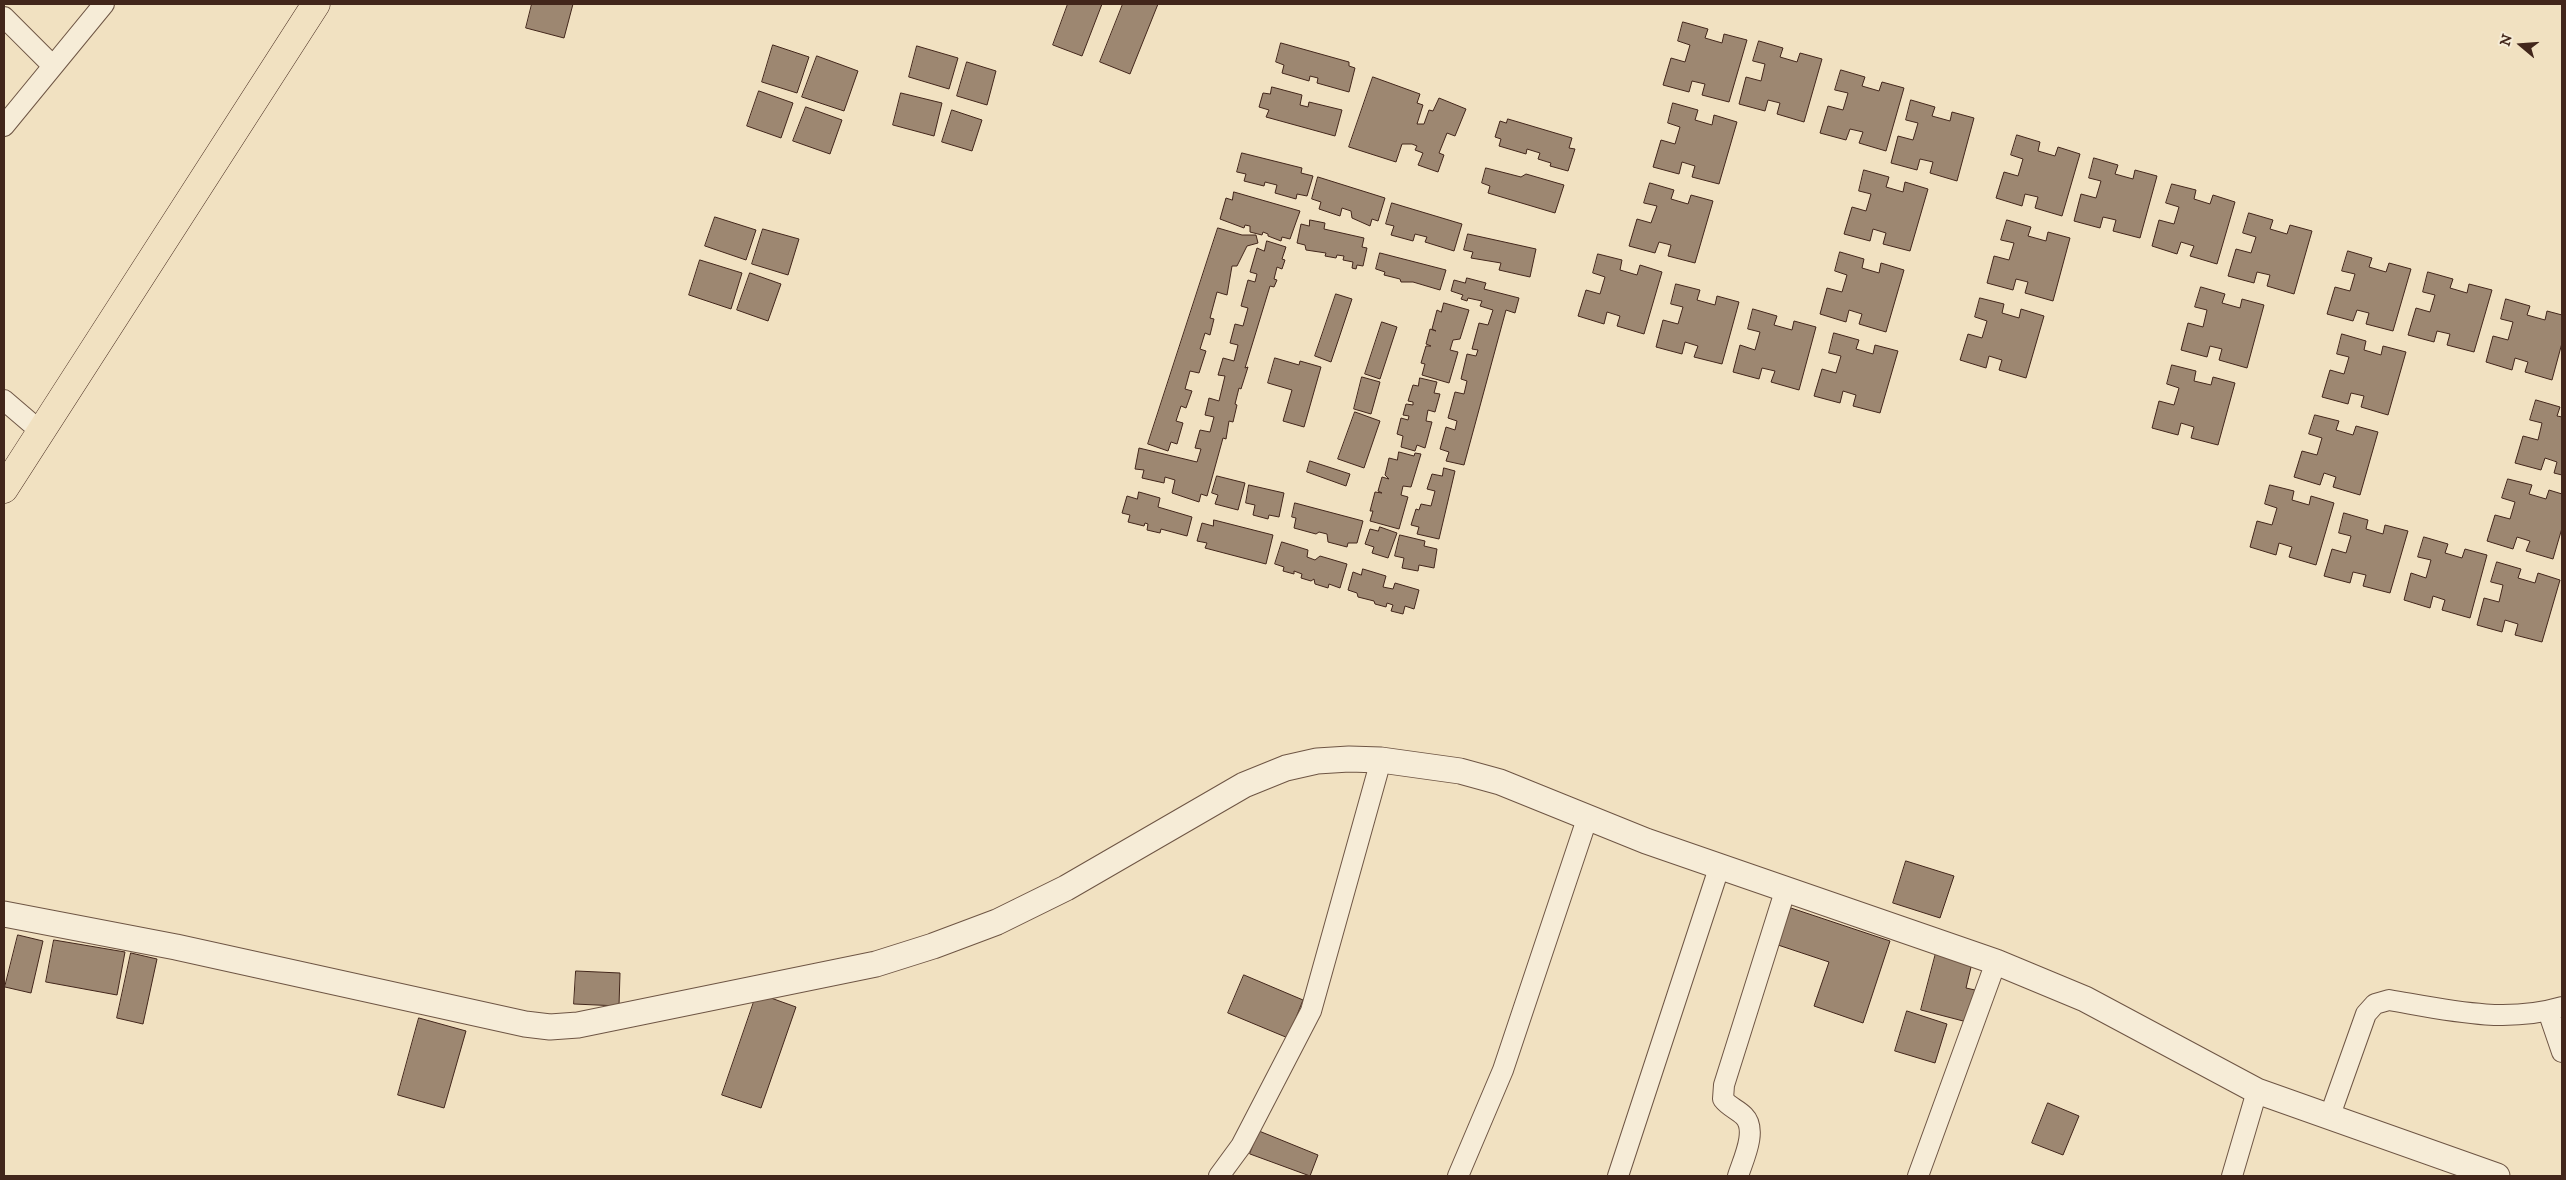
<!DOCTYPE html>
<style>
body{margin:0}
#map{position:relative;width:2566px;height:1180px;overflow:hidden;background:#f1e1c1;font-family:"IM FELL DW Pica",serif}
canvas{display:block}
.frame{position:absolute;inset:0;border:5px solid #42261b;pointer-events:none}
.north{position:absolute;left:2496px;top:20px;width:50px;height:50px;-webkit-text-stroke:4px #f6ecd7;paint-order:stroke;rotate:288deg;font-size:14px;font-weight:700;line-height:20px;text-align:center;color:#42261b}
.north::after{content:'';display:block;margin:auto;width:18px;height:22px;background:#42261b;clip-path:polygon(50% 0,100% 100%,50% 72%,0 100%)}
</style>
<div id="map">
<canvas width="2566" height="1180"></canvas>
<div class="frame"></div>
<div class="north">N</div>
</div>
<script>
const context = document.querySelector('canvas').getContext('2d');
context.lineJoin = 'round';
function fill(path, color) {
  context.fillStyle = color;
  context.fill(path, 'evenodd');
}
function stroke(path, color, width, dash) {
  context.strokeStyle = color;
  context.lineWidth = width;
  context.lineCap = dash ? 'butt' : 'round';
  context.setLineDash(dash || []);
  context.stroke(path);
}
const building = new Path2D(`
 M532,4H573L564,38L526,28Z
 M1068,4H1102L1082,56L1053,45Z
 M1123,4H1158L1130,74L1100,62Z
 M1683,22L1708,29L1705,38L1722,43L1724,34L1747,40L1729,102L1702,95L1705,84L1692,81L1689,92L1663,85L1671,58L1685,62L1690,45L1678,41Z
 M1759,41L1783,48L1780,57L1797,62L1800,53L1822,59L1804,122L1777,114L1780,103L1768,100L1765,111L1739,104L1746,77L1761,81L1765,64L1753,61Z
 M1281,43L1349,62V66L1355,68L1349,92L1317,83L1318,78L1310,76L1309,81L1282,73L1284,65L1276,62Z
 M773,45L809,57L797,93L762,82Z
 M917,46L958,58L949,89L909,77Z
 M817,56L858,71L844,111L802,97Z
 M967,62L996,71L987,105L957,96Z
 M1841,70L1865,77L1862,86L1879,91L1882,82L1904,88L1886,151L1859,143L1863,132L1850,129L1846,140L1820,133L1828,106L1843,110L1848,93L1835,90Z
 M1373,77L1420,94L1417,103L1423,105L1417,124H1424L1429,110L1433,111L1439,98L1466,109L1455,136L1447,133L1439,153L1444,155L1438,172L1418,165L1423,153L1415,150L1417,146L1412,144H1402L1396,162L1349,147Z
 M1272,87L1302,95L1300,105L1308,107L1309,102L1342,110L1335,136L1266,117L1269,110L1259,107L1263,93L1270,94Z
 M759,91L793,103L781,138L747,126Z
 M901,93L942,103L934,136L893,125Z
 M1911,100L1935,107L1932,116L1950,121L1952,112L1974,118L1957,181L1930,173L1933,162L1920,159L1917,170L1891,163L1898,136L1913,140L1918,123L1906,120Z
 M1673,103L1698,110L1695,120L1712,125L1714,115L1737,122L1719,184L1692,177L1695,166L1682,162L1679,174L1653,167L1661,140L1675,144L1680,127L1668,123Z
 M806,107L842,120L830,154L793,141Z
 M952,110L982,120L972,151L942,142Z
 M1508,119L1572,138L1569,148L1575,149L1568,171L1550,166L1551,163L1538,159L1540,153L1527,149L1526,154L1499,146L1501,139L1495,137L1500,121L1506,123Z
 M2017,135L2040,142L2038,151L2055,156L2058,147L2080,154L2062,216L2035,208L2038,197L2025,194L2022,206L1996,198L2004,172L2018,176L2023,159L2011,155Z
 M1242,153L1302,168L1301,173L1313,176L1307,196L1297,194L1296,199L1275,193L1277,185L1265,182L1264,186L1244,181L1246,174L1237,172Z
 M2094,158L2118,165L2115,174L2133,179L2135,170L2157,176L2140,238L2113,231L2116,220L2103,217L2100,228L2074,221L2081,194L2096,198L2101,181L2089,178Z
 M1486,168L1521,177L1526,174L1564,185L1555,213L1488,193L1490,186L1482,183Z
 M1864,170L1889,177L1886,187L1903,192L1905,182L1928,189L1910,251L1883,244L1886,233L1873,229L1870,241L1844,234L1852,207L1866,211L1871,194L1859,191Z
 M1318,177L1385,198L1378,221L1372,219L1370,226L1352,218L1351,211L1342,208L1340,216L1319,209L1321,202L1312,199Z
 M1650,183L1674,190L1671,199L1688,204L1691,195L1713,201L1695,263L1668,256L1671,245L1659,242L1655,253L1629,246L1637,219L1651,223L1657,206L1644,203Z
 M2172,184L2196,190L2194,199L2210,204L2213,195L2235,202L2217,264L2190,256L2194,246L2181,242L2177,254L2152,246L2159,220L2174,224L2179,207L2166,203Z
 M1234,192L1300,211L1290,239L1282,237L1281,241L1268,236V234L1263,232L1262,235L1250,232V226L1245,225L1244,228L1220,219L1226,198L1232,200Z
 M1392,203L1462,224L1454,251L1425,242L1427,237L1415,234L1413,241L1391,235L1394,226L1386,224Z
 M2249,213L2273,220L2270,229L2287,234L2290,225L2312,231L2294,294L2267,286L2270,275L2257,272L2254,283L2228,276L2236,249L2251,253L2256,237L2243,233Z
 M715,217L756,230L746,260L705,246Z
 M1310,220L1325,223L1324,229L1364,238L1362,247L1367,248L1363,266L1357,265L1356,269L1352,268L1353,262L1343,260L1344,256L1337,255L1336,258L1325,256L1326,253L1306,250L1305,245L1297,243L1301,224L1309,226Z
 M2007,220L2031,227L2028,236L2046,241L2048,232L2070,238L2053,301L2025,293L2028,282L2016,279L2013,290L1987,283L1994,256L2009,260L2014,243L2001,240Z
 M1218,228L1242,235H1256L1258,243L1247,246L1237,266H1232L1227,295L1217,292L1210,318L1214,319L1210,335L1205,333L1200,349L1206,351L1199,373L1190,371L1185,389L1192,391L1186,408L1181,406L1176,421L1183,423L1177,444L1171,442L1168,451L1148,444Z
 M763,229L799,239L788,275L752,264Z
 M1468,234L1536,249L1530,277L1499,270L1501,263L1471,258L1473,252L1464,250Z
 M1267,241L1286,247L1282,259L1285,260L1282,269L1277,267L1274,279L1277,280L1274,287L1270,286L1245,368L1248,367L1241,389L1239,388L1235,404L1237,405L1233,422L1229,421L1226,439L1223,438L1207,496L1201,494L1199,502L1172,493L1175,480L1165,477L1164,483L1142,478L1144,470L1135,469L1139,448L1197,462L1201,449L1195,448L1200,430L1210,432L1214,417L1205,415L1209,398L1219,401L1225,376L1218,375L1223,358L1234,361L1238,345L1230,343L1235,324L1243,326L1248,308L1241,306L1248,280L1255,282L1257,274L1250,272L1257,248L1264,251Z
 M2348,251L2372,258L2369,267L2386,272L2389,263L2411,269L2393,331L2366,324L2369,313L2357,310L2353,321L2327,314L2335,287L2350,291L2355,274L2342,271Z
 M1840,252L1864,259L1862,268L1879,273L1881,263L1904,270L1886,332L1859,324L1862,314L1849,310L1846,322L1820,314L1827,288L1842,292L1847,275L1835,271Z
 M1380,253L1446,270L1440,290L1413,282H1401L1400,279L1384,275L1385,272L1376,269Z
 M1598,254L1622,260L1620,270L1637,275L1640,265L1662,272L1644,334L1617,326L1620,316L1607,312L1604,324L1578,316L1586,290L1600,294L1605,277L1593,273Z
 M700,260L742,273L731,309L689,295Z
 M2428,272L2453,279L2450,288L2467,293L2469,284L2492,290L2474,352L2447,345L2450,334L2437,331L2434,342L2408,335L2416,308L2430,312L2435,295L2423,292Z
 M750,273L781,284L768,321L737,310Z
 M1467,278L1486,283L1484,289L1519,298L1515,313L1506,310L1464,465L1446,461L1449,452L1440,449L1446,427L1455,430L1457,421L1448,418L1455,392L1464,394L1467,381L1461,379L1467,354L1476,356L1478,350L1472,349L1479,323L1488,325L1493,310L1480,306L1482,301L1468,298L1467,301L1461,299L1463,295L1451,291L1454,280L1465,283Z
 M1676,284L1700,290L1697,300L1715,305L1717,296L1739,302L1722,364L1694,357L1698,346L1685,342L1682,354L1656,347L1663,320L1678,324L1683,307L1671,304Z
 M2201,287L2225,294L2222,303L2240,308L2242,299L2264,305L2247,368L2219,360L2222,349L2210,346L2207,357L2181,350L2188,323L2203,327L2207,310L2195,307Z
 M1336,294L1352,299L1331,362L1315,356Z
 M1980,298L2004,304L2002,313L2019,318L2021,309L2044,316L2026,378L1999,370L2002,360L1989,356L1986,368L1960,360L1968,334L1982,338L1987,321L1975,317Z
 M2506,299L2530,306L2527,315L2545,320L2547,311L2562,315V343L2552,380L2525,372L2528,362L2515,358L2512,370L2486,362L2493,336L2508,340L2513,322L2501,319Z
 M1444,303L1469,310L1460,339L1453,340L1450,350L1458,352L1449,383L1422,375L1425,364L1421,363L1426,346H1431L1426,344L1430,329L1436,331L1432,329L1437,310L1441,312Z
 M1753,309L1777,316L1774,325L1792,330L1794,321L1816,327L1799,390L1771,382L1775,371L1762,368L1759,379L1733,372L1740,345L1755,350L1760,332L1748,329Z
 M1382,322L1397,327L1380,379L1365,374Z
 M1834,333L1859,340L1856,349L1873,354L1875,345L1898,351L1880,413L1853,406L1856,395L1843,391L1840,403L1814,396L1822,369L1836,373L1841,356L1829,353Z
 M2342,334L2366,341L2364,350L2381,355L2383,346L2406,352L2388,415L2361,407L2364,396L2351,393L2348,404L2322,397L2330,370L2344,374L2349,357L2337,354Z
 M1275,358L1299,365L1300,361L1321,367L1304,427L1283,421L1292,390L1268,383Z
 M2172,365L2196,371L2194,381L2211,385L2213,377L2235,383L2218,445L2191,438L2194,427L2181,423L2178,435L2152,428L2159,401L2174,405L2179,388L2167,384Z
 M1362,377L1380,382L1371,414L1354,409Z
 M1420,378L1437,382L1434,393L1440,394L1435,412L1428,410L1426,421L1432,422L1425,448L1417,445L1415,451L1401,447L1403,436L1397,434L1401,418L1408,420L1409,416L1403,415L1406,404L1413,405V402L1408,401L1413,385L1418,386Z
 M2536,400L2560,407L2557,416L2562,417V475L2554,473L2557,462L2545,458L2541,470L2515,463L2523,436L2538,440L2542,423L2530,420Z
 M1355,412L1380,421L1364,468L1338,459Z
 M2315,415L2339,421L2336,430L2353,435L2356,426L2378,432L2360,495L2333,487L2336,477L2324,473L2320,485L2294,477L2302,451L2317,455L2322,438L2309,434Z
 M1399,452L1414,456L1415,453L1421,454L1411,487L1403,486L1401,495L1408,497L1399,529L1370,521L1373,511H1370L1375,492L1382,493L1378,491L1382,477L1389,479L1385,475L1389,458L1397,460Z
 M1310,461L1350,474L1346,486L1307,472Z
 M1444,468L1455,471L1439,539L1417,534L1419,527L1411,525L1416,509L1419,510L1421,504L1431,506L1435,491L1427,489L1432,474L1442,476Z
 M1217,476L1245,483L1238,510L1215,504L1218,495L1212,493Z
 M2508,479L2532,485L2529,494L2546,499L2549,490L2562,494V528L2553,559L2526,551L2530,541L2517,537L2513,549L2487,541L2495,515L2510,519L2515,502L2502,498Z
 M1249,485L1284,493L1279,517L1269,515L1268,519L1253,515L1255,505L1246,503Z
 M2270,485L2294,491L2292,500L2309,505L2311,496L2334,503L2316,565L2289,557L2292,547L2279,543L2276,555L2250,547L2257,521L2272,525L2277,508L2265,504Z
 M1139,492L1160,498L1158,507L1192,517L1187,536L1161,529L1160,533L1147,530L1148,524L1145,523L1144,526L1128,522L1130,515L1122,513L1127,496L1137,499Z
 M1295,503L1363,521L1357,543H1348L1347,547L1328,542L1327,534L1319,532L1316,534L1294,528L1296,518L1292,517Z
 M2344,513L2368,520L2366,529L2383,534L2385,525L2408,531L2390,593L2363,586L2366,575L2353,572L2350,583L2324,576L2332,549L2346,553L2351,536L2339,533Z
 M1214,520L1273,535L1266,564L1205,548L1207,543L1197,541L1202,523L1213,526Z
 M1380,527L1397,533L1388,558L1372,553L1374,547L1365,544L1370,529L1378,531Z
 M1400,535L1425,541L1424,546L1437,549L1434,568L1419,565L1418,571L1402,568L1404,558L1395,556Z
 M2424,537L2448,544L2445,553L2462,558L2465,549L2487,555L2470,618L2442,610L2445,600L2433,596L2430,608L2404,600L2411,573L2426,578L2431,560L2418,557Z
 M1282,542L1308,550L1307,557L1315,560L1320,556L1347,564L1340,588L1329,584L1328,588L1315,584L1314,579L1311,581L1301,578L1302,574L1294,571V574L1283,571L1284,567L1275,564Z
 M2497,562L2521,569L2518,578L2535,583L2538,573L2560,580L2542,642L2515,635L2518,624L2505,620L2502,632L2477,625L2484,598L2499,602L2503,585L2491,582Z
 M1363,569L1386,576L1383,587L1393,589L1395,583L1419,590L1414,609L1405,606L1403,614L1391,611L1393,605L1387,603L1386,607L1375,604L1374,601L1358,597L1357,593L1348,590L1353,572L1361,575Z
 M1906,861L1954,876L1940,918L1893,903Z
 M1791,908L1890,941L1863,1023L1814,1006L1829,962L1778,945Z
 M18,935L43,941L31,993L5,987Z
 M54,940L125,952L117,995L46,982Z
 M131,953L157,959L143,1024L117,1018Z
 M1936,953L1972,963L1966,988L1975,990L1967,1022L1921,1010Z
 M576,971L620,973L619,1006L574,1004Z
 M1244,975L1303,1000L1288,1038L1228,1013Z
 M757,993L796,1007L761,1108L722,1095Z
 M1907,1011L1947,1024L1935,1063L1895,1051Z
 M419,1018L466,1031L444,1108L398,1095Z
 M2048,1103L2079,1116L2063,1155L2032,1143Z
 M1259,1131L1318,1155L1310,1176L1250,1154Z`);
fill(building, '#9d8771');
stroke(building, '#42261b', 1);
const minor = new Path2D(`
 M4,17L52,65
 M4,126L104,4
 M4,400L39,430
 M2548,1011L2562,1052
 M2329,1118L2366,1014L2375,1004L2389,1000C2447,1010 2504,1024 2562,1007
 M1219,1176L1241,1146L1311,1011L1381,760
 M1458,1176L1503,1070L1587,819
 M1618,1176L1720,865
 M1738,1176C1743,1160 1758,1130 1744,1116C1737,1109 1729,1107 1723,1099L1724,1085L1786,888
 M1918,1176L1996,962
 M2232,1176L2257,1091`);
const tertiary = new Path2D(`
 M4,914L176,947L525,1024L550,1027L578,1025L876,964L933,946L997,922L1066,888L1244,785L1286,768L1317,761L1349,759L1381,760L1460,771L1500,782L1646,841L1996,962L2085,999L2257,1091L2497,1176`);
const primary = new Path2D(`
 M4,489L316,4`);
stroke(minor, '#6e5544', 22);
stroke(tertiary, '#6e5544', 27);
stroke(primary, '#42261b', 29);
stroke(minor, '#f6ecd7', 20);
stroke(tertiary, '#f6ecd7', 25);
stroke(primary, '#f1e1c1', 28);
</script>
